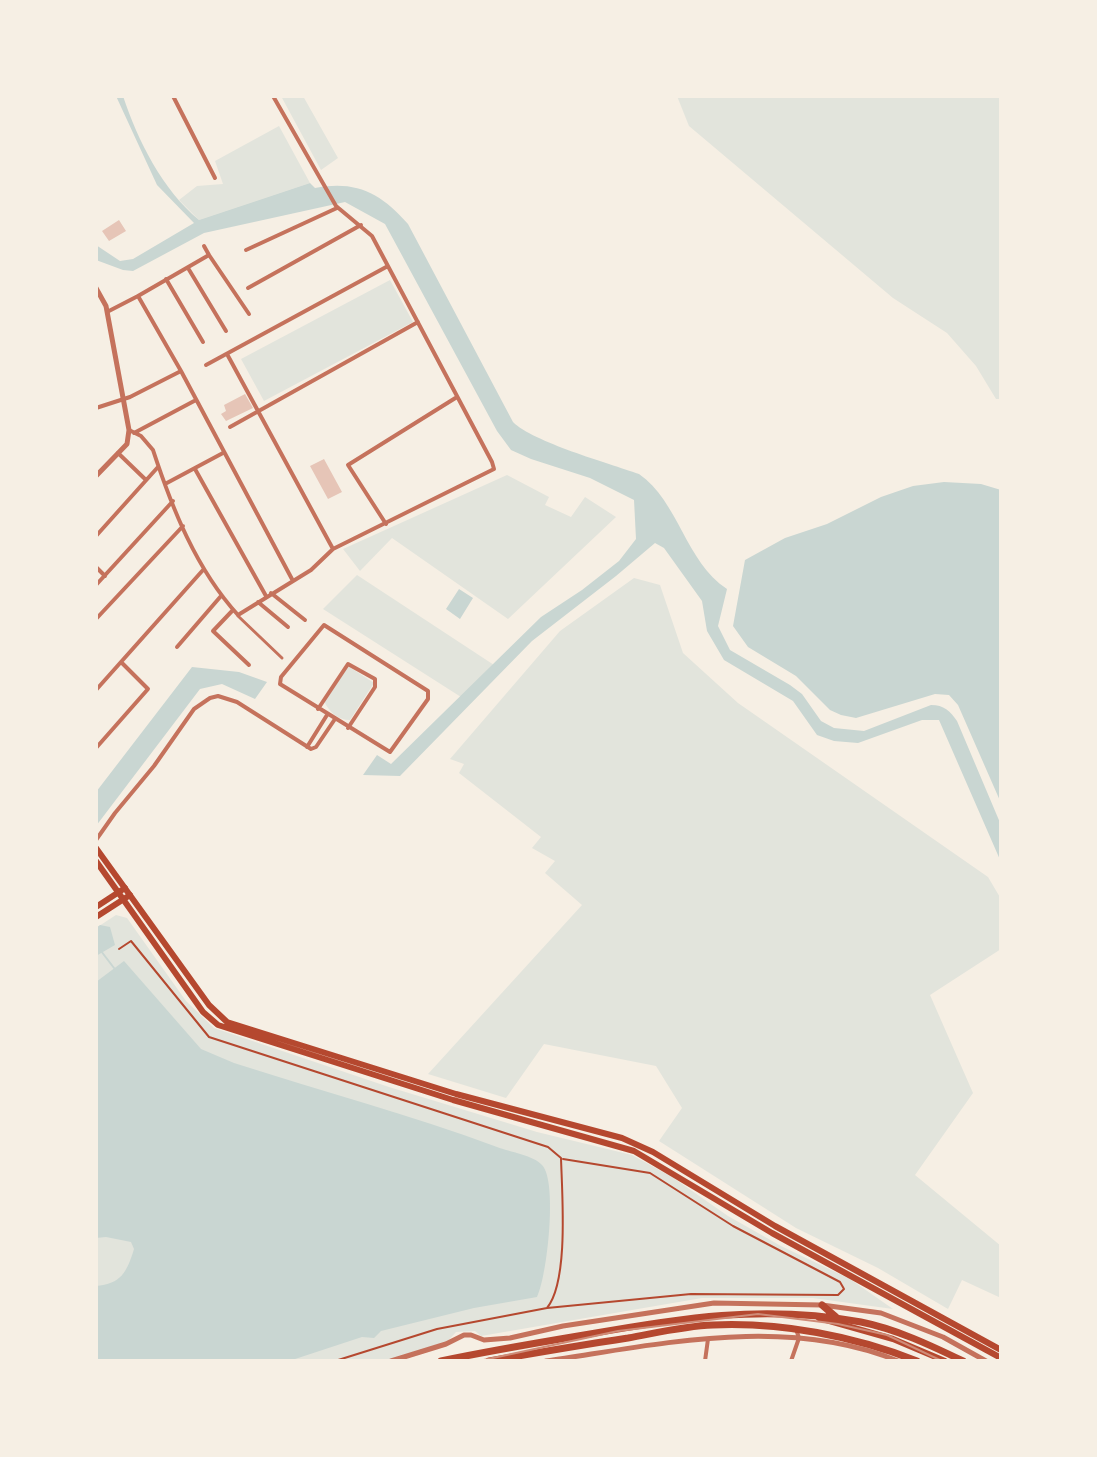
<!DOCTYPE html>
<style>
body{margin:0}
#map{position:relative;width:1097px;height:1457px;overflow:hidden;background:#f6efe4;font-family:"Open Sans",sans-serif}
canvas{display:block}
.frame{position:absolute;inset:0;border:98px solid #f6efe4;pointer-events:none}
</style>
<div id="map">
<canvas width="1097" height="1457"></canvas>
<div class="frame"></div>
</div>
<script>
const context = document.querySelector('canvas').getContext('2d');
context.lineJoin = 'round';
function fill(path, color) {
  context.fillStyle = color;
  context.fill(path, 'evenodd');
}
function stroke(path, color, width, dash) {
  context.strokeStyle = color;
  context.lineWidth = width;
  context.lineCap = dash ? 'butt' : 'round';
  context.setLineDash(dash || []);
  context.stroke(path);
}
fill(new Path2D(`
 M281,96H303L338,158L321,170Z
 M677,96H1001V399H996L976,366L947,333L893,298L689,126Z
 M279,126L310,183L199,220L179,200L197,186L223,184L215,161Z
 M390,280L413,322L264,401L241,359Z
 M507,475L549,497L545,505L571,517L585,497L616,517L508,619L392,538L360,571L343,549Z
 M357,575L494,665L461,697L323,609Z
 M634,578L660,585L683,653L738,703L988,877L1001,899V949L930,995L973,1093L915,1175L1001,1246V1298L962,1280L948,1309L878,1268L796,1228L659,1141L682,1108L656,1066L544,1044L506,1098L428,1074L582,905L545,873L555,861L532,848L541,837L459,773L464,764L450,759L560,631Z
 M348,666L374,683L350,720C338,720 329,712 324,701Z
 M116,915L127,918L186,1001L214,1028L389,1087L537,1132L632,1155L672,1177L728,1216L781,1246L850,1279L893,1309L813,1298H702L481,1336L475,1331L456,1332L447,1342L386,1361H96V928Z`), '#e2e4dc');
fill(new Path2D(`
 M116,96H123C138,141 162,189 199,220L310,183L315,188C356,180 381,193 408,224L513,422C533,442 608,463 639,474C679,502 685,561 727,589L718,626L730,650L790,685L802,694L821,721L834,728L864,731L931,705C944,705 950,711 957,721L1001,825V862L939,720H922L858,743L834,741L817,735L793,701L724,660L707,631L702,601L664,548L655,543L616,576L532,641L400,776L363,775L377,755L391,764L541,617L582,590L619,561L636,539L634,500L590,478L531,459L511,450L497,431L385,224L345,202L204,233L133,271L123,270L96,260V245L120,261L133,259L194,223L157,185Z
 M944,482L981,484L1001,490V803L958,705L949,695L935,694L856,718L841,715L830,710L796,676L748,647L733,626L745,560L785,538L827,524L881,497L913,486Z
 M459,589L473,598L460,619L446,609Z
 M192,667L239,672L267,682L255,699L222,684L200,689L96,826V792Z
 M100,925L110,927L115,945L96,956V928Z
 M124,961L201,1049L234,1063C321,1091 411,1115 497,1147C510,1152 533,1155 542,1165C558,1181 547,1278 537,1297L474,1308L381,1331L374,1338L362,1337L289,1361H96V1286C121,1284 127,1272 134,1249L131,1242L106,1237L96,1238V982Z`), '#c9d6d2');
stroke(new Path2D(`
 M101,951L114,968`), '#c9d6d2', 2);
fill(new Path2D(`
 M119,220L126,231L109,241L102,231Z
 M245,394L253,408L226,421L221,414L226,411L224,405Z
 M324,459L342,492L328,499L310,466Z`), '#e6c5b7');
stroke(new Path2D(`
 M119,949L131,941L209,1037L548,1147L561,1158C562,1194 569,1281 547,1308L437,1329L335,1361
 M547,1308L691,1294L838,1295L844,1289L840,1282L733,1226L650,1173L563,1159`), '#b5482f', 2);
stroke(new Path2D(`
 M238,616L282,658`), '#c5725c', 3);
stroke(new Path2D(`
 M173,96L215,178
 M204,246L209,255
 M246,250L337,208
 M188,268L226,331
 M166,279L203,342
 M248,288L361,225
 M138,296L209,255L249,314
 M107,312L138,296L181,371L293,581
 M227,354L333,549
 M206,365L388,266
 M96,408L130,397L181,371
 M230,427L418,322
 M129,430L141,436L153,450C172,508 196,569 238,615L311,570L333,549L494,469L492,462L372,236L336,206L273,96
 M134,433L196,400
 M118,453L146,480
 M195,469L266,596
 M165,484L223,453
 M386,524L348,465L457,397
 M96,536L158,467
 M96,567L105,576
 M96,585L173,501
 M271,593L305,620
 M258,602L288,627
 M233,610L213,631L249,665
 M96,619L183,526
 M324,625L428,691V699L390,752L280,684L281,677Z
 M177,647L221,596
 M96,690L203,570
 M318,709L348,664L375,679V687L348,728
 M307,747L327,715
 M96,748L148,689L121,662
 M96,840L115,813L154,766L194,709L210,698L218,696L237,702L311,749L316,747L335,719
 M705,1361L708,1339
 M791,1361L799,1338L796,1329`), '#c5725c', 4);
stroke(new Path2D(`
 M96,288L106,306L129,430L127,444L96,476
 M391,1361L446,1344L464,1335H471L484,1340L510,1338L563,1326L714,1303L822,1305L881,1313L943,1337L986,1361
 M546,1361C662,1344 785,1315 898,1361`), '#c5725c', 5);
stroke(new Path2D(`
 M96,907L125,888
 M96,917L130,895`), '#b5482f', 6);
stroke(new Path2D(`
 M96,848L209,1005L227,1022L456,1094L622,1138L653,1152L775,1226L1001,1350
 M96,861L203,1012L218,1025L453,1100L634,1151L772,1233L1001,1358
 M819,1318L893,1339L945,1361`), '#b5482f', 6);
stroke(new Path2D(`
 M822,1305L836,1317
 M441,1361C488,1351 536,1343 584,1335C679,1318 764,1304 861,1322C896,1329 930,1345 963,1361
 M489,1361C535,1353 581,1345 628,1338C656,1333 684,1326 713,1325C781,1322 854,1336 917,1361`), '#b5482f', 7);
stroke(new Path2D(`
 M479,1361L618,1331L758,1314L838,1324L887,1335L942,1361`), '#cf8b77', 2);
</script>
